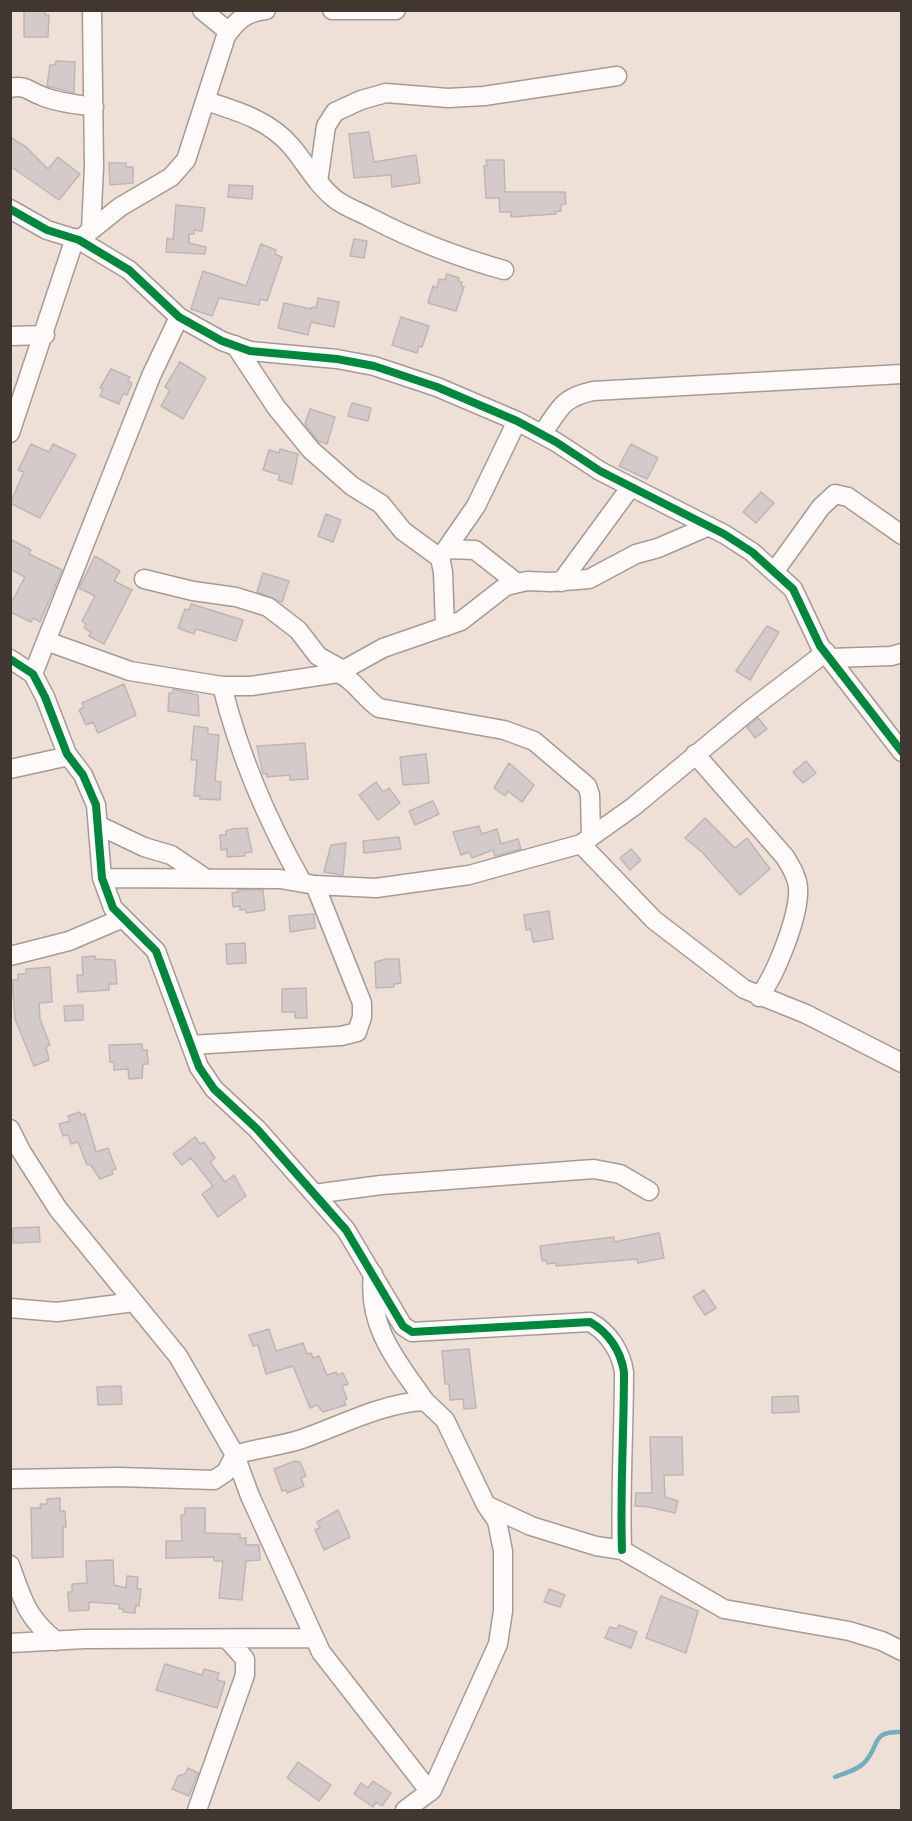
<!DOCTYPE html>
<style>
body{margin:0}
#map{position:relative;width:912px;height:1821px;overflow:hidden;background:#efe0d7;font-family:"DM Sans",sans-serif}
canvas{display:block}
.frame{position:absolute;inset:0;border:12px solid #413630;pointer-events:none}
</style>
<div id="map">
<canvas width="912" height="1821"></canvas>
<div class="frame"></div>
</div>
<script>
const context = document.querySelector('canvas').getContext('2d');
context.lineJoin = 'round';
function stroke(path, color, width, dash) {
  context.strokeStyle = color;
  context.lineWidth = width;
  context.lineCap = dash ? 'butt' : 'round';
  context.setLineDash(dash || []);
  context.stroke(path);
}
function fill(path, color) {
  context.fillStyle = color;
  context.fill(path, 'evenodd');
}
stroke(new Path2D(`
 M835,1777C845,1773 858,1770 865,1762C881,1744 870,1731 902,1732`), '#73aebc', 4.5);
const building = new Path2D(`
 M24,10H45V15H49L48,37H24Z
 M56,61L75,62L74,93L47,86L50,65H55Z
 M369,132L374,162L416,155L420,183L392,187L391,175L354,178L349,134Z
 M10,137L26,147L48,169L58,157L80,174L59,200L10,166Z
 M486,160H504L505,192H565L566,204L561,205V211L555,212L556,214L511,217V212H500L499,198H486L484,166H487Z
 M109,163H126V167H133V183L110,185Z
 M229,185L253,186L252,199L228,197Z
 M176,205L205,208L202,231L194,230V234H189V243L206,247L205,254L166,252L167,238L173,240Z
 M354,239L367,241L364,258L350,256Z
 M261,244L276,250L275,254L282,257L267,301L260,299L259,305L219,298L212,316L191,309L203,271L246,286Z
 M447,274L459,278L458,281L462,282L461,286L464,287L456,311L428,303L433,286L437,288L439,279L445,280Z
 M318,298L339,302L334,327L311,322L308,335L278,328L284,303L311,309L312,307L316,308Z
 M401,317L429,326L422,347L419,346L417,353L392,345Z
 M180,362L206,378L183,419L161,406L170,390L165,387Z
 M111,369L130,377L128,381L132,383L127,395L123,394L119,404L100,396L103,389L100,388Z
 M352,403L371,408L368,421L348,416Z
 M310,409L335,417L327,444L318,441L305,424Z
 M31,444L49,452L53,444L76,455L40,518L10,503L24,472L18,470Z
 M631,444L658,458L647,479L619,466Z
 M280,449L298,454L292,484L278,480L280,475L263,470L269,450L279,453Z
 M761,492L774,503L756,523L743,512Z
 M326,514L341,520L333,542L318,536Z
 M10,539L31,550L29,554L62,570L40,622L33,618L31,622L10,612V605L25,577L10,569Z
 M95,556L120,571L114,581L132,590L104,644L89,636L91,632L84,628L86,624L82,621L95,596L79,588Z
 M263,573L289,581L282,602L257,592Z
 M191,604L243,620L236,641L196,629L194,634L178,628L185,609L189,610Z
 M767,626L779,632L750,680L736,671Z
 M124,684L136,715L98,733L93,722L86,725L79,710L84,707L82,703Z
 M173,689L198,695L199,716L168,711L169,693H173Z
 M758,718L767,729L755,738L747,727Z
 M194,726L208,728V734L219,735L215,781L221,782L220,800L200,799V796H194L197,760H191Z
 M305,743L308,779L290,780V775L267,777V774H263L257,746Z
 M426,754L429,783L403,785L400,757Z
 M806,761L816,773L803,783L793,772Z
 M509,763L534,785L522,802L508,791L505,796L494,788Z
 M376,782L383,792L389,788L400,803L378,820L359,795Z
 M433,801L439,814L415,825L409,811Z
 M705,818L735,848L747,838L770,869L740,895L702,852L685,838Z
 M479,826L482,834L497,829L501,844L518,839L521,849L495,856L493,850L472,858L469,852L461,855L453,832Z
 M247,828L252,852L244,853L245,856L227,857V849L221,850L220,835H226V831L232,829Z
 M399,837L401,849L364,853L363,841Z
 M346,843L343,875L324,872L331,845Z
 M631,849L641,860L630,870L620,858Z
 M238,890H263L265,910L246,913V909L240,910V906L233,907L232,893L238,892Z
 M549,911L553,939L533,942L531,929L526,930L524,915Z
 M314,914L315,928L290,932L289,916Z
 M245,943L246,963L227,964L226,944Z
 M95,956V959L115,960L117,984H109V990L78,992L77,975H83L82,957Z
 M386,959H399L401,983L394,984V987L376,988L375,962Z
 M50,967L52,1002L39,1003L40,1019L50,1045L46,1047L49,1060L34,1066L15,1019L12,980H18V974H26V969Z
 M306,988L307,1018H295V1012H282V989Z
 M83,1005V1020L65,1021L64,1006Z
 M142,1044V1050H147L148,1064H143L142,1078L129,1079L128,1069L114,1070V1062H110L109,1045Z
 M80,1112L81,1115L85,1114L96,1152L108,1148L116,1169L112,1170L113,1174L100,1179L90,1164L87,1165L78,1142L71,1144L68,1135L63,1136L59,1124L70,1121L68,1116Z
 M195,1137L200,1144L204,1142L215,1158L210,1162L225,1182L234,1175L246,1196L218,1217L202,1194L213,1186L191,1158L182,1165L173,1154Z
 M39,1227L40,1242L13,1243V1228Z
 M659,1233L664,1258L638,1263L637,1259L556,1266V1263L547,1264L546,1260L542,1261L540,1246L614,1237V1242Z
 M704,1290L716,1308L705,1315L693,1297Z
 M269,1329L276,1351L303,1343L307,1354L311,1353L313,1358L319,1356L327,1375L336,1372L337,1375L343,1373L348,1384L342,1386L347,1399L344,1401L346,1405L323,1412L317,1405L310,1408L293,1366L266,1374L258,1345L253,1346L249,1335Z
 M469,1349L476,1408L464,1409L463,1399L450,1400L449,1384H445L442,1351Z
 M121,1386L122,1404L98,1405L97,1387Z
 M798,1396L799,1412L772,1413V1397Z
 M650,1437H682L683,1475H664L665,1497L678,1501L675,1513L649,1507L635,1506L636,1493H652Z
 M295,1461L300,1462L306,1476L301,1478L304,1486L287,1493L286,1490L282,1491L274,1469Z
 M60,1498V1511H65L66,1527H63V1557L32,1558L31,1508H41L40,1504H47V1499Z
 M185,1508H205V1533L240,1534V1538H246V1545H259L260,1560L246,1561L242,1600L219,1598L223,1561H214V1557L166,1558V1541H182L181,1515H185Z
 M338,1510L350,1537L324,1550L315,1530L320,1528L317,1522Z
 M113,1560L114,1585L126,1588L127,1576L138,1577L137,1589H141L139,1606L136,1605L135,1613L123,1612L124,1609H119V1604L89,1602V1610L69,1611L68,1592H72V1584L87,1583L86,1561Z
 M549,1589L565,1595L560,1607L544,1602Z
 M661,1596L698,1611L686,1653L646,1638Z
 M619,1625L637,1632L631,1648L605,1638L610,1627L617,1629Z
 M165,1664L202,1675L204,1669L219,1673L217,1680L225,1682L217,1708L156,1690Z
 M298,1762L331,1785L319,1801L287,1778Z
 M188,1768L198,1773L189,1796L172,1789L178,1776L185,1774Z
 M373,1781L391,1793L382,1806L376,1802L373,1807L354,1794L361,1783L368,1788Z`);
fill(building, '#d4caca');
stroke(building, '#bfb5b5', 1.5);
const minor = new Path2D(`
 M202,10L229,32
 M332,10H396
 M10,88C25,84 30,92 42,96C57,103 77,104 94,107
 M206,101C237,111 269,120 291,146C306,163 316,184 335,199C345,207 360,212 371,218C415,241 457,257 504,270
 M318,182L326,126L335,112L361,100L386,93L448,98L484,96L617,76
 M10,209L47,230L79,240L129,270L179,317L222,341L250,351L337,359L374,366L437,387L517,421L556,442L600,471L724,534L752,552L793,589L820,646L902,752
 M91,230L94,167L92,10
 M79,240L120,207L171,177L186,160L226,36C237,20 246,12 266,10
 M10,336L45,335
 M235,345L276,407L311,450L352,486L381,504L403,531L440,558L443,572L445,627
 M10,433L75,238
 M542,434C560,409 561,398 593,391L902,374
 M447,549L475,550L517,583
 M440,558L476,506L517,421
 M774,572L821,507L835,494L848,497L902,535
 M144,579L193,591L236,597L268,607L298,630L318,656L343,670
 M561,582L630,488
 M46,641L130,671L222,686H251L338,673C355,680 364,698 379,708L504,730L534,741L587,786L590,795L591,837
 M830,658L891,656L902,653
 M10,659L33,674L45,697L67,754L83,775L96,805L102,878L113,908L156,951L199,1067L214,1089L257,1129L346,1230L403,1326L412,1332L590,1322C608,1332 621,1351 624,1372C624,1431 620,1491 622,1550
 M338,673L383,648L461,621L506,586L527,581L551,582L589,579L636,554L658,548L709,526
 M33,674L151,376L179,317
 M222,686C239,754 267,820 302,882
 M695,754L785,857C791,867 797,876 798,887C800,915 776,974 759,997
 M10,769L69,756
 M98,825L144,847L171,855L205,878
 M581,844L654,920L744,989L806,1014L902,1063
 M102,878L280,879L315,885L376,888L469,875L581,844L633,807L750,710L826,652
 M10,956L69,941L123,918
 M191,1045L341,1036L357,1032L362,1017V1003L315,885
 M10,1129L21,1151L58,1209L178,1356L235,1455L250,1496L321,1652L430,1792
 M314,1194L381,1185L594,1169L620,1174L649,1191
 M373,1274C367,1326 396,1360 425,1401
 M10,1308L57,1312L134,1302
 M10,1479L119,1477L214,1480L226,1472L235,1455C257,1448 281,1446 302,1439C342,1425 382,1403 425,1401L445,1420L486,1505L531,1526L596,1546L622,1550L724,1609L849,1631L882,1641L902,1651
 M10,1565C23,1600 26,1617 56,1641
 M10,1643L85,1639L313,1638
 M197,1810L245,1675V1659L227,1639
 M405,1810L432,1790L498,1644L503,1611V1551L497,1521L486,1505`);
stroke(minor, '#a69b94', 21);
stroke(minor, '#fdfaf9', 18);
stroke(new Path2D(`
 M10,209L47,230L79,240L129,270L179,317L222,341L250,351L337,359L374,366L437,387L517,421L556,442L600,471L724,534L752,552L793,589L820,646L902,752
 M10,659L33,674L45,697L67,754L83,775L96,805L102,878L113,908L156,951L199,1067L214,1089L257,1129L346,1230L403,1326L412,1332L590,1322C608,1332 621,1351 624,1372C624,1431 620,1491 622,1550`), '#00873e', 8);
</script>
